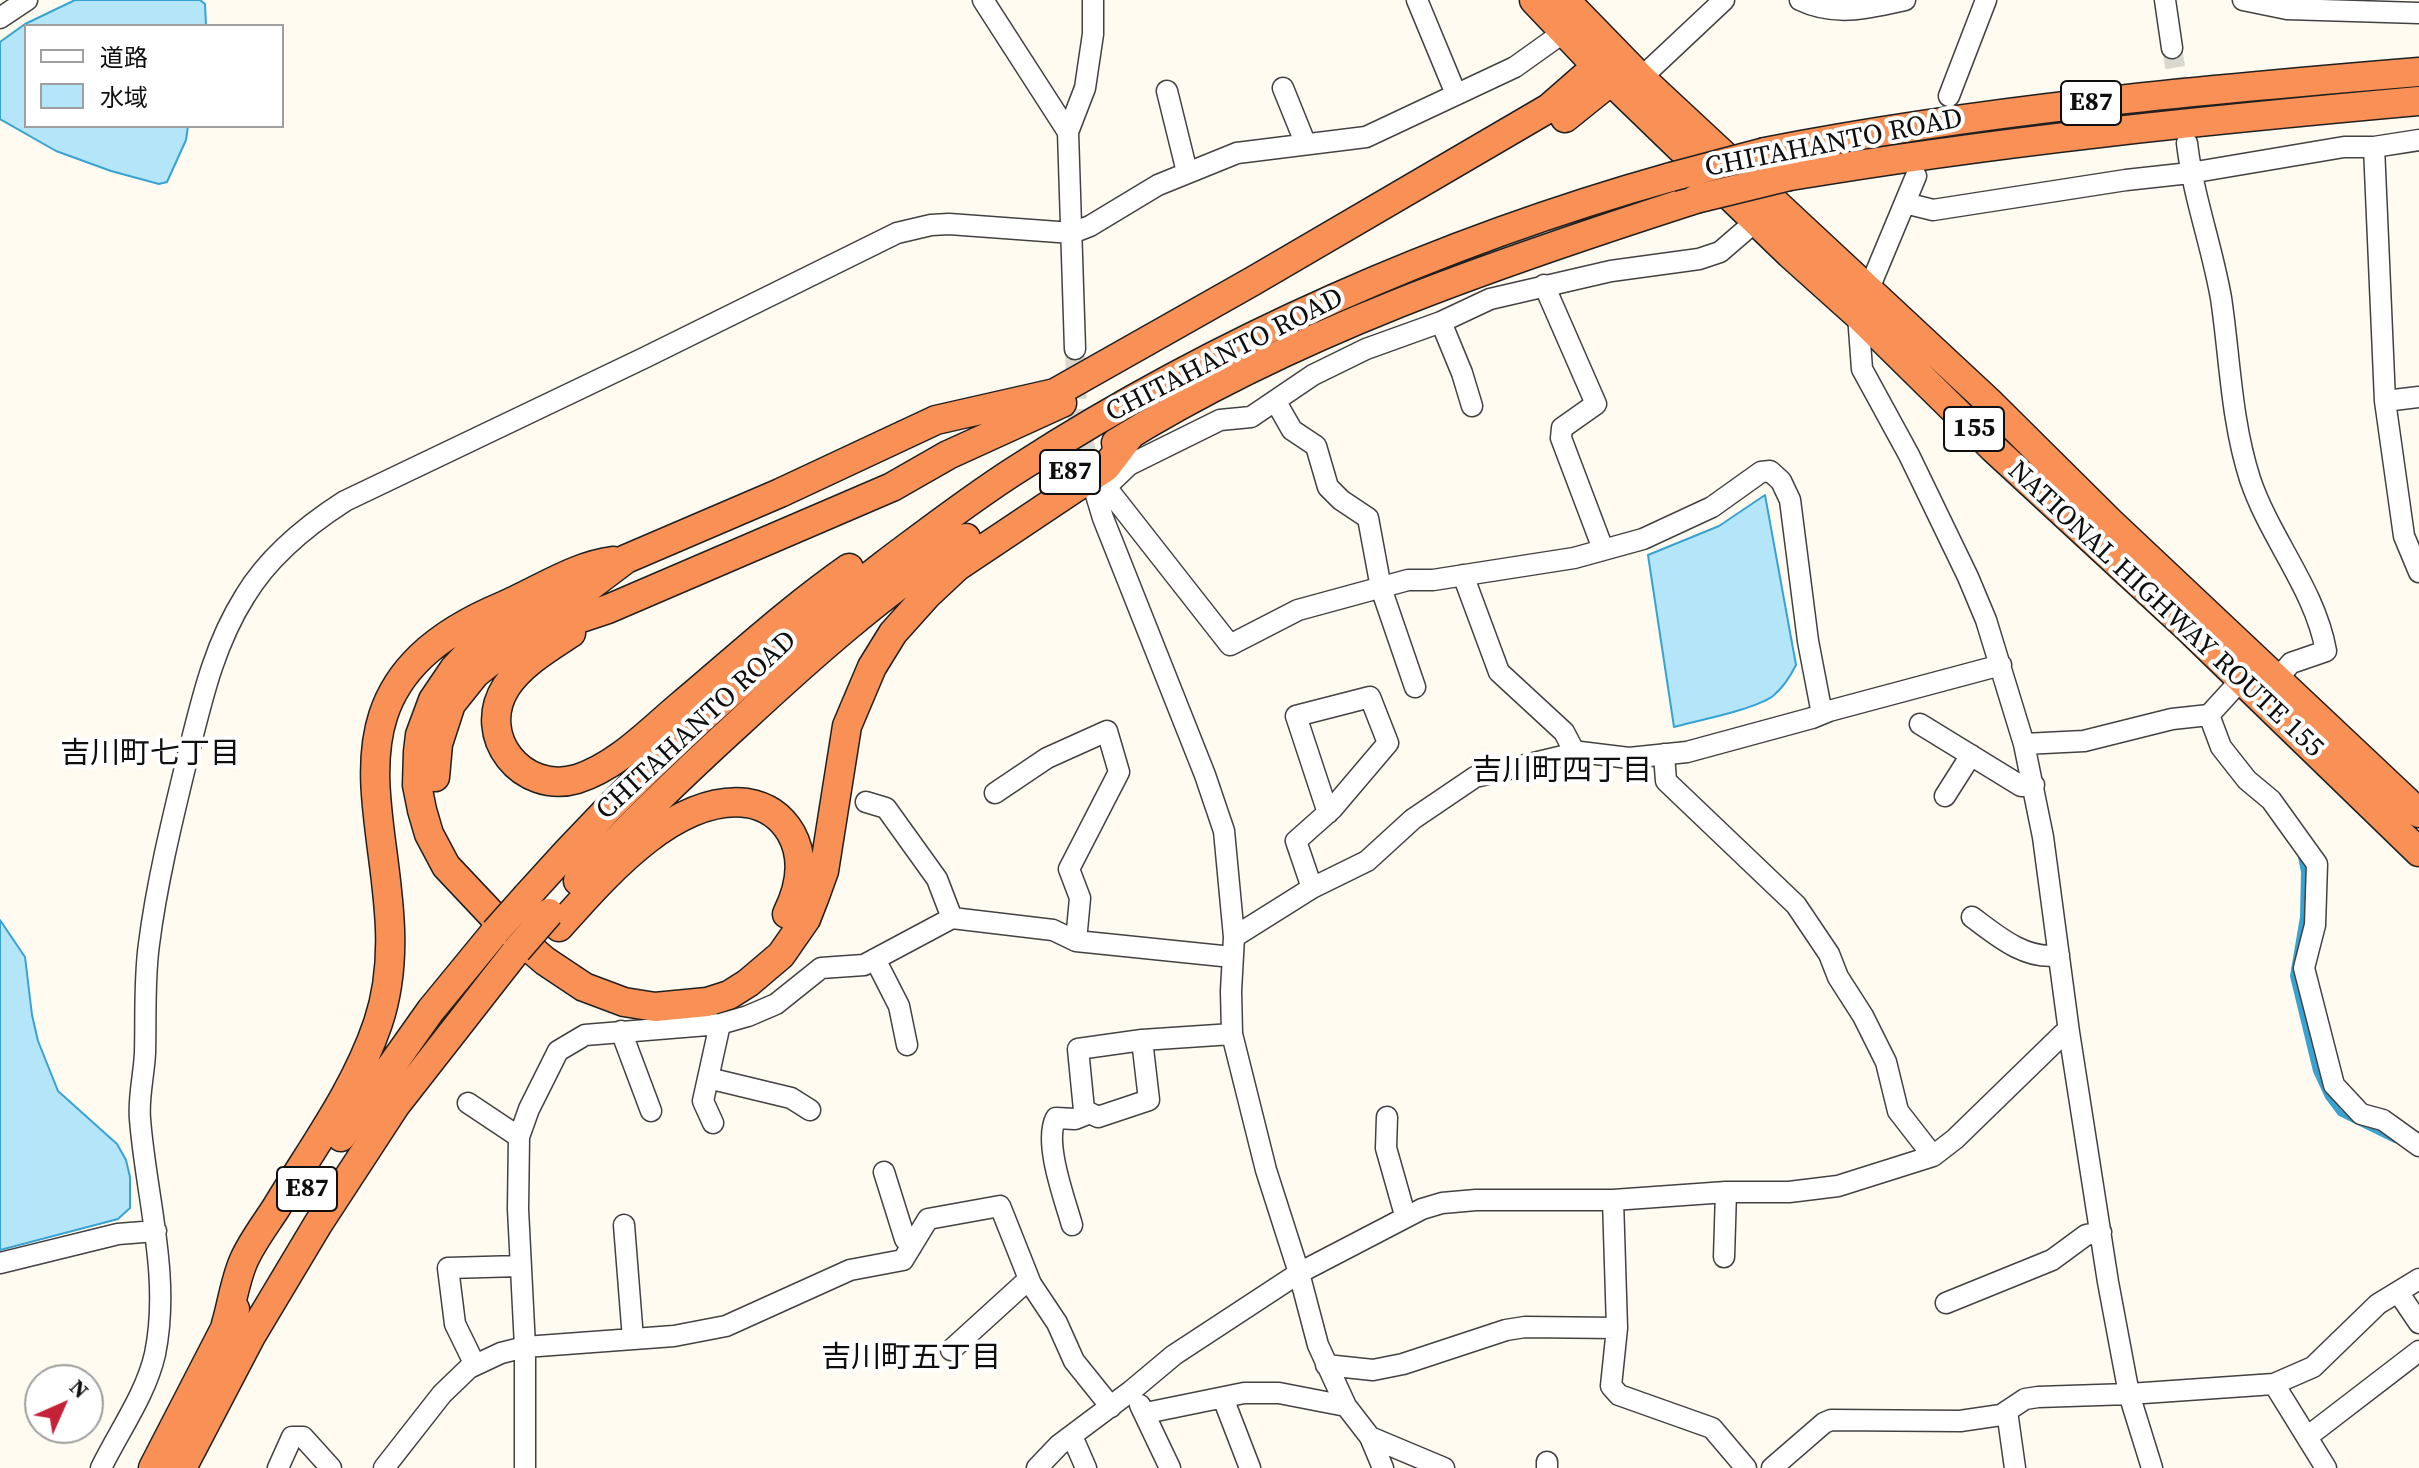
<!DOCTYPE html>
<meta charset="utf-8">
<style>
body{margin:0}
#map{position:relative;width:2419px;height:1468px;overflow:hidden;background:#fffbf1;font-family:"Source Serif 4","Noto Sans JP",serif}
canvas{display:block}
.legend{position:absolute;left:24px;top:24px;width:260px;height:104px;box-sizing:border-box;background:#fff;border:2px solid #9f9f9f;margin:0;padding:10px 14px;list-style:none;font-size:24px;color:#0f0f0f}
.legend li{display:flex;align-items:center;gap:16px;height:40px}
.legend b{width:40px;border:2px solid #9f9f9f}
.north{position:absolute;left:24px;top:1364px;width:80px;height:80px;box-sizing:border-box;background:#fff;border:2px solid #9f9f9f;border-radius:50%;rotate:45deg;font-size:22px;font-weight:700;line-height:32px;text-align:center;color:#0f0f0f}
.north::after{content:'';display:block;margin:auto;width:28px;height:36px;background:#c52139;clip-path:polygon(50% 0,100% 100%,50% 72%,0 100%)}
</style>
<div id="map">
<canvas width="2419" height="1468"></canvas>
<ul class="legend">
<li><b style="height:10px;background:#fff"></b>道路</li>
<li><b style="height:22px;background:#b4e5f8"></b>水域</li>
</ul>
<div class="north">N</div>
</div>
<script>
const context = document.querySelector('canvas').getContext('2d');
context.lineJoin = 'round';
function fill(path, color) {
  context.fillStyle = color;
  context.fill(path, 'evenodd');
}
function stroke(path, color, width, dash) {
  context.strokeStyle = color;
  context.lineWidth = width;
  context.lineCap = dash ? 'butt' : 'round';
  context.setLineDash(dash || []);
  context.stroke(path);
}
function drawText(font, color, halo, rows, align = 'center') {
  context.font = font + ' "Source Serif 4","Noto Sans JP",serif';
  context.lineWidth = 8;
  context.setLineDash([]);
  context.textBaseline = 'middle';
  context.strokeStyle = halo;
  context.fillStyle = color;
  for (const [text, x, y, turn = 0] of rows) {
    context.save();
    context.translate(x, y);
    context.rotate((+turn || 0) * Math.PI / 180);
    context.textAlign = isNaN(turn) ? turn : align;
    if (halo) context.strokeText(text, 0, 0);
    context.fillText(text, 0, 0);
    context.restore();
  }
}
const water = new Path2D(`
 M75,0H200L205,4L206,26H26V126H188L186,140L167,182L159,184L111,171L56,151L0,119V42L25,24Z
 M1765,495L1796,665C1790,677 1784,687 1773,696C1756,709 1696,721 1674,727L1648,555L1719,526Z
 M0,920L25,957L32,1015L38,1041L58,1091L117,1144L126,1160L130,1177V1208L118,1219L0,1250Z`);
fill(water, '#b4e5f8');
stroke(water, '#38a3d2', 2);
stroke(new Path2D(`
 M2301,857L2304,872L2303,917L2293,976L2316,1071L2328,1097L2340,1113L2395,1140`), '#38a3d2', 6);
stroke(new Path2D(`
 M2172,48L2181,103
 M1075,349L1077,413L1094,487`), '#dbd8cf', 20, [20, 10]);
const minor = new Path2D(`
 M983,0L1068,132
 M1417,0L1456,94
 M1800,0C1835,17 1869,8 1905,0
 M2165,0L2172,48
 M2243,0L2287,9L2419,13
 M0,18L27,0
 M1641,78L1724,0
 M1283,88L1302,135L1303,144
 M1167,91L1187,172
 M1949,96L1986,0
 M2187,143C2193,196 2212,246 2221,298C2230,358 2231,420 2250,479C2270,539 2315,589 2326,651L2291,663L2278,678
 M2374,147L2385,401L2404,536L2419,572
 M1916,176L1858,315L1862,369L1909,455L1968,577L1986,620L2024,744L2043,837L2069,1032L2108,1282L2129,1394L2152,1468
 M1905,203L1933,210L2126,180L2190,173L2344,147H2374L2419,140
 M1756,221L1720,252L1699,259L1611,271L1490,299L1441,322L1366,349L1313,375L1251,417L1220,420L1129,465L1106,487L1230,645L1298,610L1408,580H1433L1574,558L1643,539L1712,507L1761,472L1770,471L1781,481L1790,500L1808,641L1822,714
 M1544,285L1596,404L1562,428L1561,438L1603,549
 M1441,322L1462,373L1472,406
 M1075,349L1068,132L1085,88L1093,34V0
 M2385,401L2419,397
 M1276,402L1292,430L1316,446L1328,487L1341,500L1368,518L1381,588L1415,687
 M1106,487L1096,495L1103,518L1205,775L1224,831L1234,937L1231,991L1232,1034L1266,1170L1299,1273L1318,1345L1346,1406L1370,1437L1383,1468
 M1463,575L1499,672L1564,732L1575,753
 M2209,715L2221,747L2247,780L2271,800L2317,864L2315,925L2304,968L2334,1085L2361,1114L2383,1120L2419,1146
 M1920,724L2021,786L2034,785
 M2024,744L2084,741L2172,719L2209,715L2241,680
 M1664,754L1666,781L1796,905L1829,954L1838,977L1863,1016L1886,1062L1898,1111L1933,1156
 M995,793L1047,758L1107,731L1119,772L1069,869L1080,898L1076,941
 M1945,796L1971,755
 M866,802L886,808L937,879L952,918
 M1312,888L1296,841L1332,809L1388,743L1370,697L1296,716L1328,813
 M1972,917C1996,935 2026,961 2059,955
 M1234,937L1312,888L1367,861L1413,819L1475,777L1580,752L1629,758L1687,752L1812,718L1829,711L2001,665
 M875,959L899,1006L907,1045
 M621,1031L651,1111
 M1142,1040L1149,1100L1098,1117L1084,1110L1078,1049L1142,1040L1232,1034
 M708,1078L791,1098L810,1110
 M468,1103L519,1137
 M1387,1117L1386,1148L1403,1208L1408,1216
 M713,1123L703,1101L720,1024
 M884,1172L905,1239L911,1247
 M1613,1200L1617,1328L1611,1386L1619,1395L1712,1428L1746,1468
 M624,1225L633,1339
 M1072,1225C1065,1200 1043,1142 1056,1118L1075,1119L1090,1113
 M1724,1257L1726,1192
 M0,1263L118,1234L156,1231
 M2398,1292L2419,1323
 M1946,1303L2052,1260L2086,1235L2101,1232
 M951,1350L1029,1279
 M475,1365L455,1324L448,1268L520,1266
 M1326,1365L1373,1370L1403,1364L1506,1330L1525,1327L1617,1328
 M2274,1384L2326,1468
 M1223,1398L1250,1468
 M1140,1405L1170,1468
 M2007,1411L2015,1468
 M1146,1413L1244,1393H1279L1346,1406
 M1072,1436L1086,1468
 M1370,1437L1444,1468
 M2307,1437L2419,1351
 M1547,1462V1468
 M101,1468C119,1431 146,1394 155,1354C171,1276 146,1197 140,1119C138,1098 144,1075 145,1053C146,1017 144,980 149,944C157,881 173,817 188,755C202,699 214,645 245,596C269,556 306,526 345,501L644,358L897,233L931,225L949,224L1072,233L1090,226L1158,185L1237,153L1366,137L1515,67L1564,32
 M278,1468L292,1437H303L331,1468
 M384,1468L442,1394L469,1368L501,1353L525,1347L674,1336L726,1326L850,1270L903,1260L928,1219L1000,1206L1031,1284L1057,1323L1074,1361L1111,1407
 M525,1468V1347L518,1209L519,1137L529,1109L558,1051L585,1035L720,1024L748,1016L776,1004L821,968L864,965L952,918L1053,930L1076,941L1232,957
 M1037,1468L1059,1445L1131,1391L1174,1355L1299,1273L1422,1209L1442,1203L1476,1200H1613L1726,1192H1789L1838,1186L1933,1156L1955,1139L2063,1034L2069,1032
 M1772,1468L1824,1423L1831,1420L1960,1421L2001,1415L2025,1399L2038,1397L2129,1394L2274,1384L2313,1367L2378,1304L2419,1279`);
const highway = new Path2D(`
 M1534,0L1611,81L1790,254L1858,315L1993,448L2188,628L2419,852
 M1565,0L1641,78L1988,401L2110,522L2419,813
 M1565,118L1611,81L1623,60
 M1765,152C1981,110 2200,90 2419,72
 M1790,176C1999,141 2208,120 2419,101
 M1131,434L1106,467L958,566L928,594L893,633L872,667L847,726L824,871L815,896L806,919L781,955L748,983L729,995L707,1002L655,1007L624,1002L584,987L545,961L496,919L446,866L429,834L422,810L417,785L418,752L420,735L433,700L454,669L472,650L514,623L581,593L626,559L780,493L936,420L1055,393L1253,281L1549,108L1597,66L1623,60
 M1116,443C1294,332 1497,263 1696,199
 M571,633C548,648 521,664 506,687C475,736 522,795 577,779C617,766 648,733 680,706C736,659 789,610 849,568
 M435,777L438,744L451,704L475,674L510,646L533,634L608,609L892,487L948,455L1062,403
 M578,881C629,826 683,774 739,723C810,657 884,591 966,538
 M527,896C637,772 754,665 885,564C929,531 973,497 1019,468C1218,340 1443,241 1671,177
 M559,927C603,878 674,794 747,803C766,806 781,816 791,833C806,860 800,888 787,914
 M341,1137L431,1010L495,932
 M226,1324C232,1304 235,1280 244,1260C252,1242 265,1225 276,1208C312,1148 355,1091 378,1023C432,861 276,701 503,606C540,590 574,566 614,561
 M153,1468L235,1309
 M182,1468L251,1336L318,1224L395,1106L517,950`);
stroke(minor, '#424242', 23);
stroke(highway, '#202020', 31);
stroke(minor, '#fff', 20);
stroke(highway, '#f99055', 28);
const highwayBridge = new Path2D(`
 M1671,177L1765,152
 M1696,199L1790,176
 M495,932L527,896
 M517,950L549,913`);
stroke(highwayBridge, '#202020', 31, []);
stroke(highwayBridge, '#f99055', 28);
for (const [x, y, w] of [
 [2091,103,60],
 [1974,429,60],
 [1070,472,60],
 [307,1189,60]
]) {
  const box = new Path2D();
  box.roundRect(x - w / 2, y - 22, w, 44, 6);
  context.fillStyle = '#fff';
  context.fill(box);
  stroke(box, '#0f0f0f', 2);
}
drawText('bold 26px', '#0f0f0f', null, [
 ["E87",2091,103],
 ["155",1974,429],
 ["E87",1070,472],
 ["E87",307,1189]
]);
drawText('28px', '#0f0f0f', '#fff', [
 ["CHITAHANTO ROAD",1834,144,-11],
 ["CHITAHANTO ROAD",1225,356,-27],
 ["NATIONAL HIGHWAY ROUTE 155",2165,610,43],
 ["CHITAHANTO ROAD",697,726,-43]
]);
drawText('30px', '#0f0f0f', '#fff', [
 ["吉川町七丁目",150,755],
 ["吉川町四丁目",1562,772],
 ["吉川町五丁目",911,1359]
]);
</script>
